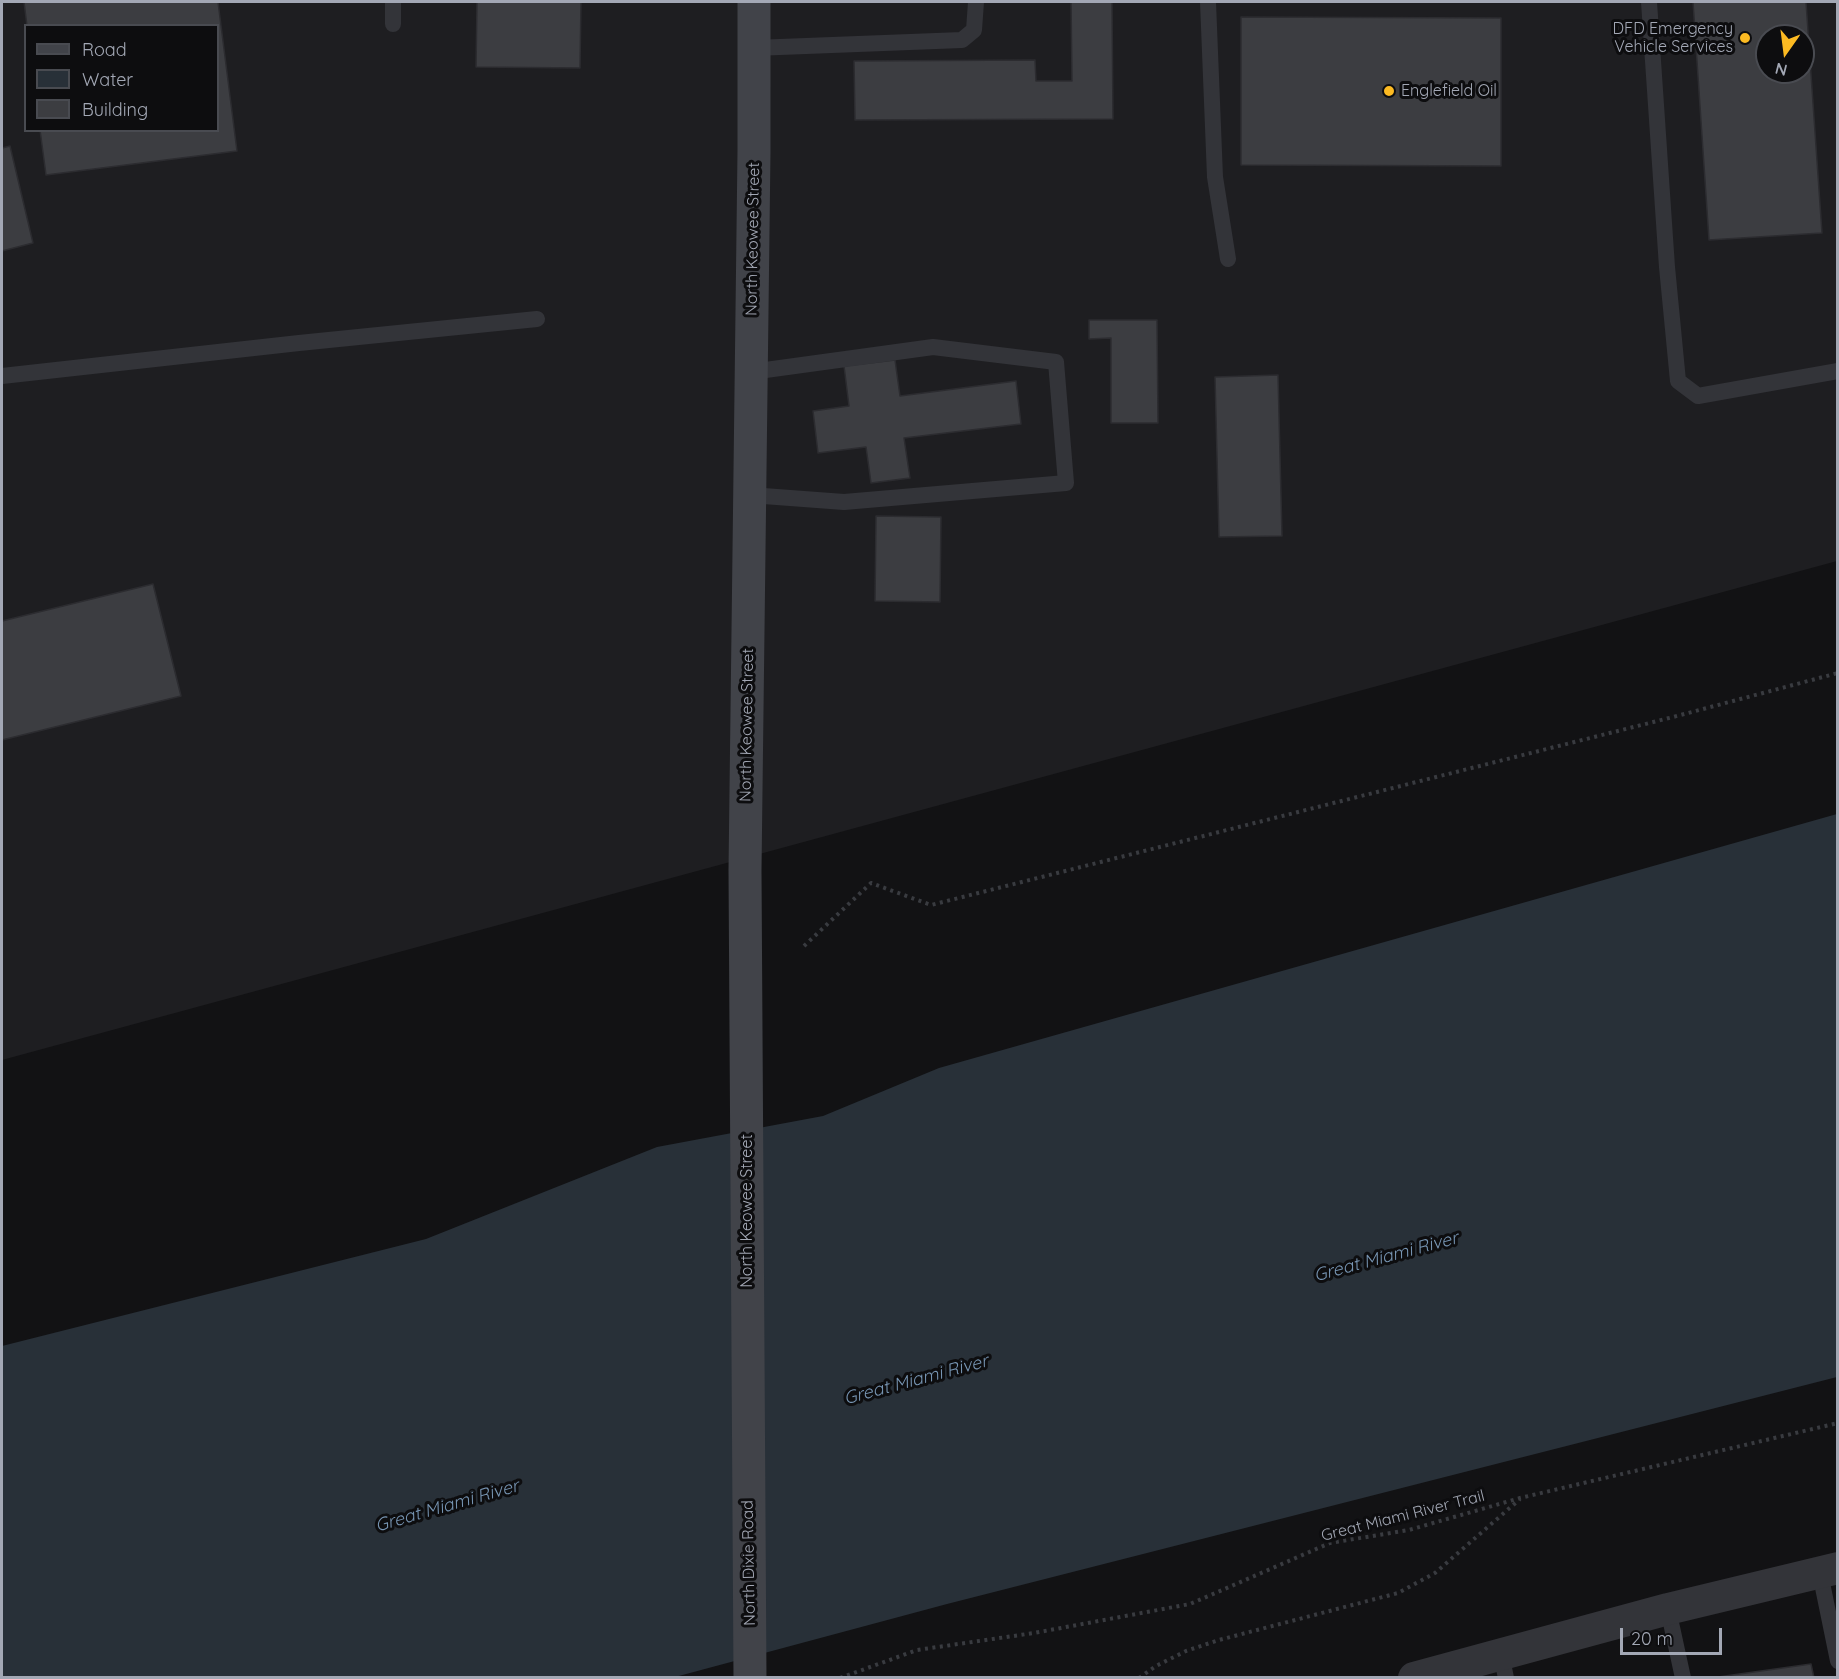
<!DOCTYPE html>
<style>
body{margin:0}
#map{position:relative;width:1839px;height:1679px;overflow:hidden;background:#121214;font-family:Quicksand,sans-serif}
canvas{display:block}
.frame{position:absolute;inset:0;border:3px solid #a3a8b5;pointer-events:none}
.legend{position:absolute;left:24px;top:24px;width:195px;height:108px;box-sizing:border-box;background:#0d0d0f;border:2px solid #494b51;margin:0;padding:8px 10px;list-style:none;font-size:18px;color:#a3a8b5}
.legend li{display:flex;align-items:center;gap:12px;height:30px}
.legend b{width:30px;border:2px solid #494b51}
.north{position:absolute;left:1755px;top:24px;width:60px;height:60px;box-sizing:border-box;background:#0d0d0f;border:2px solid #494b51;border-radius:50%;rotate:194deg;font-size:16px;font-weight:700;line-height:24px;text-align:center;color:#a3a8b5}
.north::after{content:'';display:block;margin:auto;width:21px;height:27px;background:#fcba22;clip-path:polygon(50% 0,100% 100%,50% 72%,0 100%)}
.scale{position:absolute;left:1620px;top:1628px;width:102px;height:27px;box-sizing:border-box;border:3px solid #a3a8b5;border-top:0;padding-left:8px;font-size:18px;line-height:21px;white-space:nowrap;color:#a3a8b5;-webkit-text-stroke:4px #0d0d0f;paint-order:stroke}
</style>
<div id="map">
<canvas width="1839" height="1679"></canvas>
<div class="frame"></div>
<ul class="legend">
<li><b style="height:8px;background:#414349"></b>Road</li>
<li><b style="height:16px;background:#283038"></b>Water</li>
<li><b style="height:16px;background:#3c3d41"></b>Building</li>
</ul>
<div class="north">N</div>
<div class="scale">20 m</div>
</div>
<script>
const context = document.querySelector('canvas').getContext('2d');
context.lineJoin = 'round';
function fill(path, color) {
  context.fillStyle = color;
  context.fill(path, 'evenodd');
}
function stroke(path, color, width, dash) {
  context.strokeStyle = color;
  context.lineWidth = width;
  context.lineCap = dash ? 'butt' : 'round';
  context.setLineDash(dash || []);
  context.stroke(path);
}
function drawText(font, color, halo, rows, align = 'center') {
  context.font = font + ' Quicksand,sans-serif';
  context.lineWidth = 6;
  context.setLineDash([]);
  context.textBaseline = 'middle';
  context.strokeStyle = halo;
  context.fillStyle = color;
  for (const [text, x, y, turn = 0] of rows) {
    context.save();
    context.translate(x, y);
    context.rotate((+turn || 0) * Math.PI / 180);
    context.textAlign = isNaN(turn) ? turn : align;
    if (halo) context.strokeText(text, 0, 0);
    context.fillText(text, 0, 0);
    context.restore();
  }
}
fill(new Path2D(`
 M2,2H1837V561L2,1060ZM26,26H218V130H26ZM1767,36H1803V72H1767Z`), '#1e1e21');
fill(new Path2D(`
 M1837,814V1377L947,1604L675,1677L2,1678V1346L426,1239L657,1147L823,1116L939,1068Z`), '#283038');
const building = new Path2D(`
 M24,2H218L237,151L46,175L40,130H218V26H27Z
 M477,2H581L580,68L476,67Z
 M1071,2H1112L1113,119L855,120L854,61L1035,60L1036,81H1072Z
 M1693,2H1806L1822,233L1709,240ZM1767,36H1803V72H1767Z
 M1241,17L1501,18V166L1241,165Z
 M10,146L33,243L2,251V148Z
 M1089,320H1157L1158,423H1111V338L1089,339Z
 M895,360L900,396L1016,381L1021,424L904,438L910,478L871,483L866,447L818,453L813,411L849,406L844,366Z
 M1278,375L1282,536L1219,537L1215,377Z
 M876,516L941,517L940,602L875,601Z
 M153,584L181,696L2,740V621Z
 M1811,1664L1814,1678L1718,1677Z`);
fill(building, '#3c3d41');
stroke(building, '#2c2c30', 1.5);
stroke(new Path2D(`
 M804,946L871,883L931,905L1673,717L1838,673
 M840,1678L917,1650L1034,1633L1190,1604L1330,1543L1409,1530L1520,1498L1838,1423
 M1139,1678L1156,1666L1186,1651L1219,1640L1398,1593L1435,1573L1520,1499`), '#393b40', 4, [3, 4.5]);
stroke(new Path2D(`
 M1208,2L1215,177L1228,259
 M1649,2L1667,267L1678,381L1698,396L1838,371
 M393,24V2
 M754,48L962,40L974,30L976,2
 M2,376L299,343L537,319
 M750,495L844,502L1066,483L1056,362L933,347L751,372
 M1820,1573L1838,1661
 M1668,1609L1683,1678
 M1501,1654L1506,1678`), '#333439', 16);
stroke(new Path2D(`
 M1414,1678L1668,1609L1838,1568`), '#333439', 32);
stroke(new Path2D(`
 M750,1678L745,870L754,151V2`), '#414349', 33);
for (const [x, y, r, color] of [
 [1745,38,6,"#fcba22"],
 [1389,91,6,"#fcba22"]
]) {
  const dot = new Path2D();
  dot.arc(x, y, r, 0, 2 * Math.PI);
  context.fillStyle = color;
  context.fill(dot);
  stroke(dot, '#0d0d0f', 2);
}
drawText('16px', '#a3a8b5', '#0d0d0f', [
 ["DFD Emergency",1733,29],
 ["Vehicle Services",1733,47],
 ["Englefield Oil",1401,91,"left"]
], 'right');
drawText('16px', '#a3a8b5', '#0d0d0f', [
 ["North Keowee Street",753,239,-89],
 ["North Keowee Street",747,725,-89],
 ["North Keowee Street",747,1211,-90],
 ["Great Miami River Trail",1403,1516,-14],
 ["North Dixie Road",749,1563,-91]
]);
drawText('italic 18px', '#7795b3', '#0d0d0f', [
 ["Great Miami River",1386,1257,-15],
 ["Great Miami River",916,1380,-15],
 ["Great Miami River",447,1506,-16]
]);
</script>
